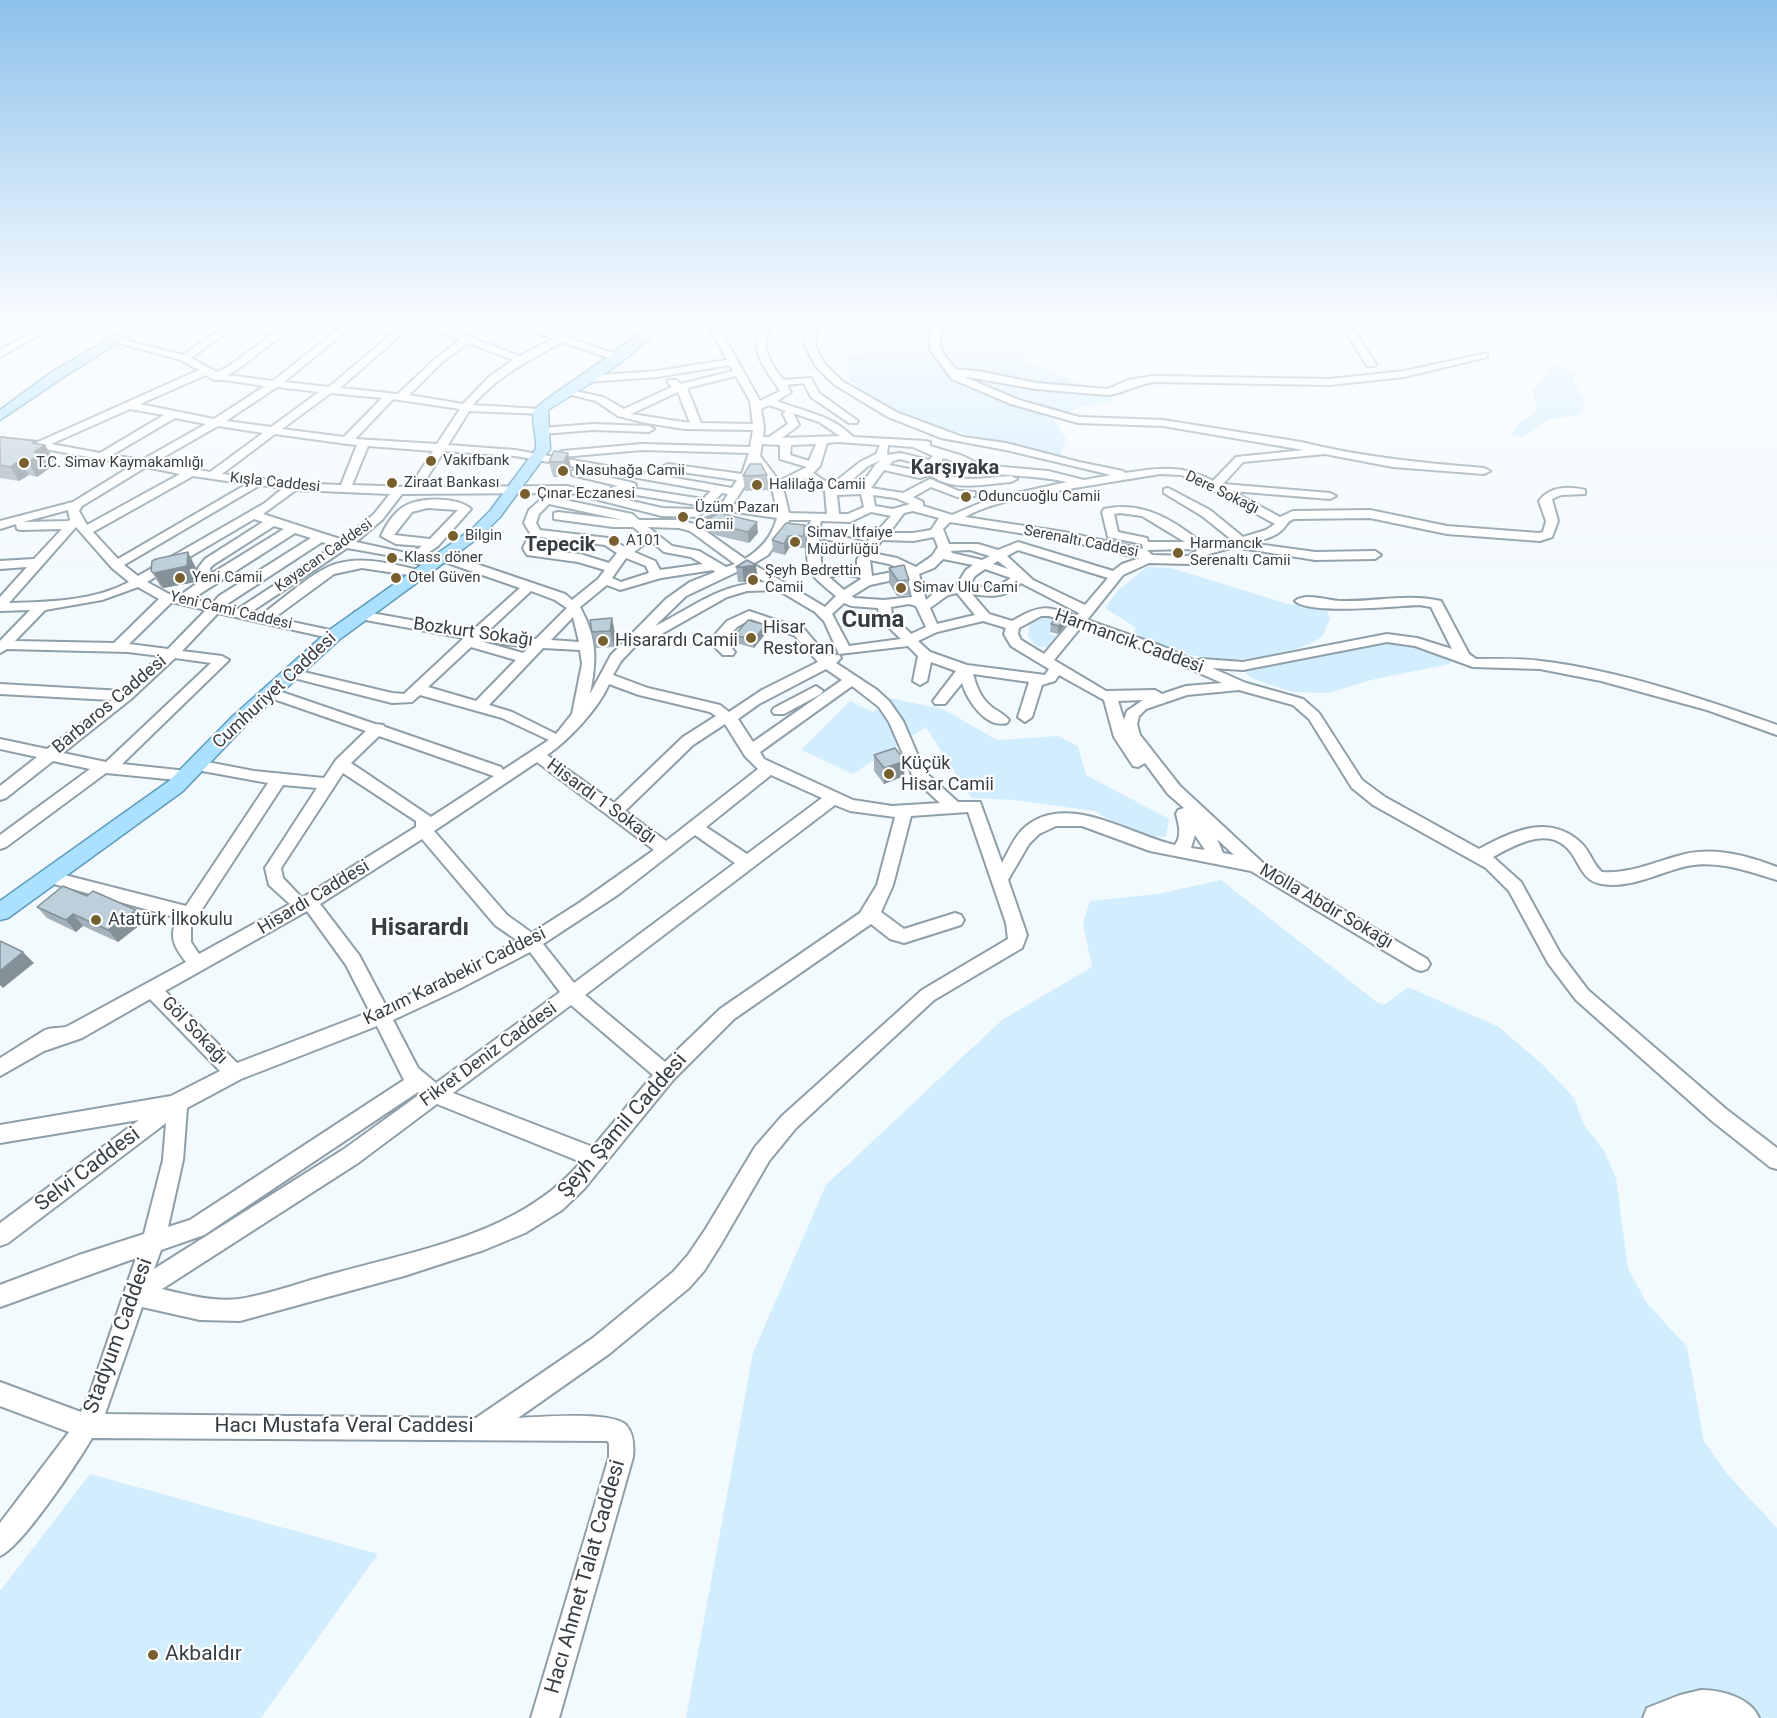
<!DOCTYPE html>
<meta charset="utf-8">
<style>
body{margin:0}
canvas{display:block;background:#f3fafe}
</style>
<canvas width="1777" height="1718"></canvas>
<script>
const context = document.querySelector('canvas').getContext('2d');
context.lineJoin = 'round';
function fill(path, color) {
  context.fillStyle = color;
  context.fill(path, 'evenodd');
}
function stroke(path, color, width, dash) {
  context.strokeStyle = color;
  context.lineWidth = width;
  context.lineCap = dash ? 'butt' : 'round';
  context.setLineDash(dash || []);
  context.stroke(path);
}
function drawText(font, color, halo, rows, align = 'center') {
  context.font = font + ' Roboto,sans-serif';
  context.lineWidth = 4.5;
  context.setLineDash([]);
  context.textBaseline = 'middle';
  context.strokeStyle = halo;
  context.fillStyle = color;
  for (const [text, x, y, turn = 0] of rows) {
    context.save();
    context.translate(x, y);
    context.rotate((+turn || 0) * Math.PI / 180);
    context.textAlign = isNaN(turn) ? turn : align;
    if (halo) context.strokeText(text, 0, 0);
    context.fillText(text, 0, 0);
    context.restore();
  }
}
fill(new Path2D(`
 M975,326H1099L1100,333L1025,348L1022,360L1110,395L1115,402L1082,406L1054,420L1066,439L1060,457L925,425L874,402L847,378V355L901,351L906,341L924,328L968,340Z
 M1554,364L1578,373L1573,381L1586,404L1578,415L1550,419L1522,437L1511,434L1521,422L1537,411L1532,390L1544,379Z
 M1147,567L1171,568L1288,604L1326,607L1330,619C1328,624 1325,631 1322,636C1308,651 1246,661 1225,660C1194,659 1161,645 1131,637L1136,628L1105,608L1118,590Z
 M1042,614H1051L1057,619L1049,633L1056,636L1047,647H1037L1028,636L1030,622Z
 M1385,642L1404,643L1450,659V664L1375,679L1328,693L1292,692L1251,678L1243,670Z
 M889,698L943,709L997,740L1058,736L1078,746L1086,775L1169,819L1166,837L1137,835L1094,811L1014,800L971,798L926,727L853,774L801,750L850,701L873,712Z
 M1221,880L1378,1003L1386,1004L1408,987L1499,1027L1544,1066L1574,1098L1584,1125L1604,1151L1616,1178L1628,1268L1646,1302L1687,1347L1704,1441L1728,1475L1777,1528V1718H686L753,1353L826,1185L1002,1020L1092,967L1083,923L1090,901L1158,894Z
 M90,1474L378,1554L261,1718H0V1591Z`), '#d1edfe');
const minor = new Path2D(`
 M42,326H54L0,357V350Z
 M225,326H236L191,358L217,372L229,366L283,326H294L237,370L227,375L273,381L342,326H352L284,382L329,387L401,326H411L340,388L398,394L435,359L460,340L427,326H441L520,356L553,339L519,326H534L559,335L569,326H579L568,338L619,355V359H613L562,342C529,361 498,375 473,405L540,409L544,410V414L469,411L448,445L515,450L732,488L737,480L668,470L662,467L668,464L742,474L749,453L642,450L562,457L556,454L562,451L642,444L750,447L753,430L685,429L646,423L618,416L596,401L560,392L565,389L603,397L624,409L672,387L667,382L668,380H676L681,384L733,371L730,365L657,377L587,382L582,379L587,376L657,371L727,360L709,326H718L760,401L780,391C768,371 747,351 761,326H770C759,347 771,363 783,380L811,378L819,393L858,421L857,423H849L811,397L804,383L787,385L791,392L777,401C804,412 832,415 853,437L926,441L930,442V446L963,456L981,465L1048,471L1084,480L1111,475L1006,450L941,438L888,417L835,385L816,367L805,346L807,326H817L815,346L824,363L842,381L896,412L963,437L1006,443L1079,462L1123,471L1125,473C1157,468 1183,464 1213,481L1236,457L1304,450L1163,426L1078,423L1011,404L952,379L931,351L929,337L935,326H944C934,346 943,353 955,369L983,372L1036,383L1108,389L1128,380L1153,376L1330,379L1404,371L1487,353V357L1404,377L1330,385L1153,382C1136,385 1124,393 1108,395L1036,389L962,376L1019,400L1079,417L1163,420L1301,442C1361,457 1422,463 1484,468L1490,471L1484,474L1393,467L1325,454L1243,462L1223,484L1330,493L1336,496L1330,499L1232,491L1280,517L1293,511L1370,510L1447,526L1539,533L1543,532L1546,521L1539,501C1550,486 1568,486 1585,490V494L1561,495L1552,499L1558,521L1552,537L1540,541L1447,534L1370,518L1294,519C1287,521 1288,524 1283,529C1275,538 1260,540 1249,543L1315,552L1375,551L1381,555L1375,559L1315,560L1234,547L1209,554L1190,564L1149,563L1123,575L1087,620L1164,647L1196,661L1202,659L1243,662L1387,634L1417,638L1452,649L1431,607L1419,605C1396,606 1310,615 1295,601C1305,592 1329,601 1341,601C1375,602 1408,593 1441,601L1469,654L1476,659C1497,659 1520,658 1541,661C1617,670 1704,699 1777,725V735L1707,710L1601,681L1540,669L1473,667L1415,646L1387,642L1243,670L1212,668L1246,683L1303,699L1319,713L1362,780L1385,797L1479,849C1511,832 1548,813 1580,842C1590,850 1592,864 1602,872C1631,874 1657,861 1685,854C1716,847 1748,856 1777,867V880C1747,871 1719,860 1687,866C1660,872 1631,889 1602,884C1586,882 1582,870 1574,857C1554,823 1518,843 1493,857L1521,882L1560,953L1588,990L1726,1109L1777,1148V1169L1770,1167L1712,1121L1576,1000L1548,963L1509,891L1486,868L1373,805L1352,788L1309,719L1293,705L1239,690L1187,695L1146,709L1139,716L1137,724L1140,735L1180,786L1263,863L1427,959L1430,964L1427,969L1421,971L1415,969L1251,871L1150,851L1082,826H1056L1039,834L1029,844L1008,880L1027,935L1022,948L934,1000L796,1128L769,1161L721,1244L704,1271L689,1288L609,1354L518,1418C540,1417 612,1411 626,1425C634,1434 634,1446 633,1457L559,1718H531L609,1457V1443L607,1441L92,1438C78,1462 22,1547 0,1556V1523L69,1432L0,1406V1382L81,1412L91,1390L136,1258L0,1307V1285L79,1255L144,1234L163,1160L166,1123L8,1243L0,1246V1223L139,1120L0,1143V1125L171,1096L220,1071L150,999L82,1038L44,1051L0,1076V1058L45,1030C53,1027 60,1029 68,1026L186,962C174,947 168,935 178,918L43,881L41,877L43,873L49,871L186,906L268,783L197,770L192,769L189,765L192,761L197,760L254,771L324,778L336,760L366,731L265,696L263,693L270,688L375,724L383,725L385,727L501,767L503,770L549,740L502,718L420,695L412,702L392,703L286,676L284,673L291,669L392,693L404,694L464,638L360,619L353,615L355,612L360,611L472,631L520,588L439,560L437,557L439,554H447L565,594L572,600L598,579L605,570L578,562L527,555L523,548L530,533L524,523L529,510L548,493L402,494L382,520L356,542L411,554L422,546L396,544L381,536C386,525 394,512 405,506C420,497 458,497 471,509L438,546L422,557L429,561L427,564L423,565L387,555L347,548L251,612L261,615C282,600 303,580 326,568C355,553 393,564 422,571L424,574L422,577L362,568L334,574L274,618L339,632L341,635L339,638L334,639L218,613L182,651L222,656L229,660L122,764L187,771L192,772L195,776L192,780L187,781L106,773L6,847L0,849V835L90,769L53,761L6,798L0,800V786L37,757L0,749V739L47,749L112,700L0,694V684L123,691L160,656L128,652L7,649L0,653V641L30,610L0,611V597L27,567L0,569V561L34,559L62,529L21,530L17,529L16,524L0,529V521L73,502L133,465L39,448L0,444V438L38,442L199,370L181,360L112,341V337L183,355ZM468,343L513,360L489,377L463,404L409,395L441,363ZM206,375L214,380C221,378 254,385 265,386L214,419L140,404ZM736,376L750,401L753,424L701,423L687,388ZM277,387L319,392L271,427L226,421ZM678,392L690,423L631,414ZM331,393L382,398L344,437L282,429ZM393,399L460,409L437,444L355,439ZM769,405L786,411L783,414L788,424L769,437H763L764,427L761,409ZM130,409L164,415L100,453L51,444ZM793,413L819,422L840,436L782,438L799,425ZM175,418L206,424L142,460L112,455ZM218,426L263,433L210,472L155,462ZM275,434L347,444L357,445L341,485L293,483L222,474ZM838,442L880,445L876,454L860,462L831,485L813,473L820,466L827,443ZM762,444L780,445V459L807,467L779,481L760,456ZM816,444L809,461L790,455L791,445ZM888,445L913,447L933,456L929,460L900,453L887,455ZM368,446L433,451L410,487L352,485ZM444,451L515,456L711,491L703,499L632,488L636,485L634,483L576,470L572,471V475L618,486L612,487V491L697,505L694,509L662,508L567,486L421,487ZM943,458C956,461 966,469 978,471C1008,477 1038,475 1067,482L990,499L952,515L923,506V502L913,497L931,487L957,497L975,496V492L959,491L930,479L903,493L871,488L884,470L920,478L930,475C954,492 984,484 1011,482L1017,479L1011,476C985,477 959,485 937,469ZM900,459L926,466V468L919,471L889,465L893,461ZM881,460L876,464L860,487L843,488L868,466ZM146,467L180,474L87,525L79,511L82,506ZM757,467L772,488L777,511L733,504ZM1160,474L1181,475L1199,482L1275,524L1266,530L1243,537L1210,510L1168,488L1164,489V493L1202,516L1232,540L1207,547C1177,522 1144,500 1104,509L1102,512L1108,537L1142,544L1143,549L1147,550L1195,549L1197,551L1188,556L1152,555L1147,550L1064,532L965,517C986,505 1012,500 1036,495C1077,487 1118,481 1160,474ZM193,476L247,484L118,559L93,532ZM804,478L825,491L827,514L789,513L783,488ZM260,485L283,488L265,503L138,576L124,565ZM296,490L390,494L374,514L343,540L263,514ZM567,492L662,516L697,517L709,507L718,509L714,515L699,521L698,525L680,520H639L632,514L555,498L560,493ZM722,493L728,494L723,502L714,501ZM861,494L864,507L848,514H839L837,495ZM873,495L895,498L910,504L893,509L875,506ZM549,504L623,520L558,512L554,513V519L613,527H633L642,534L625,547L608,538L540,530L536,523L539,514ZM427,508L458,510L430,539L394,535L412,512ZM68,510L70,520L68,521L23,522ZM729,511L777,518C772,537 761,549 745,559L700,527L722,521ZM913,511L939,518L931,530L913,533H889L904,513ZM871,512L891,516L866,543L819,530L821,521L850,522ZM1120,513L1142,516L1185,542H1148L1147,538L1118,532L1114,514ZM254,519L263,522L205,559L198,568L199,582L179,596L169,594L147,582ZM789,520H811L808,527L787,525ZM950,522L1064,540L1140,558L1122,564L1113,571L1018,542L998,550L978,544H949L943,529ZM274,526L284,529L211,574L210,568L213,565ZM76,527L112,568L129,582C94,601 48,602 9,603ZM648,527L679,528L690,531L735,564L726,567L699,551L672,546ZM784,532L807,534C807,574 806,571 836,596L825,607L753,564L768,555ZM295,533L311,538L219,596L212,604L192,599ZM540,537L605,545L617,553L609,563L580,554L536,549ZM934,537L938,547L932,556L916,567L897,558L872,553L882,540L913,541ZM819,538L845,543L862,550L857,560V569L841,566L822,571ZM650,540L664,552L691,557L703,564L660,570L655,561L634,552ZM322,542L334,546L238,609L224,606ZM970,550L990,556L982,560L952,553L951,551ZM1018,550L1108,578L1085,605L1033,580L1007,556ZM626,558L646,566L649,573L621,582L612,578ZM943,559L973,565L966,570L956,586L939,589L926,600L919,574L934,568ZM870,560L889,564L903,570L872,576ZM998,561L1008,569L993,564ZM743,569L765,582C719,584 694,607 655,626L686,596ZM985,569L1011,578L995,588L969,586L975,576ZM713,570L715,572L690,582L666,599L611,655L590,694C597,659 597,638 580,607L607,585L620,590L661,578ZM841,574L860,577L861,579L844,590L829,577ZM907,577L912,597L884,600L854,598L852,596L870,585ZM1021,583L1079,613L1076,616C1044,605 1041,605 1012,621L989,614L972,594C990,597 1007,598 1021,583ZM138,587L159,599L114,643L15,641L45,610L102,600ZM778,590L815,612L824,621L839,654L908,646L918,656L913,681L920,685L927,681L931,662L956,671L933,701L935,704H945L962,683C967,700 986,729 1007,723L1009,720C1005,715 999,712 993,708C981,699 977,688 973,674L1029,682L1018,717L1025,722L1032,717L1042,685L1055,681L1059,675L1104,700L1114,737L1133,766L1138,767L1145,763L1168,794L1184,808L1178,810L1176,814C1179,825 1182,836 1175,845C1130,835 1062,788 1021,831C1013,840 1008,852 1002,863L980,802H958L925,772L903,721L889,701L877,690L836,663L841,658L839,655L827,656L805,630L749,611L727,621L713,637L715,647L723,655H733L735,652L729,645L727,638L737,627L751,619L795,636L818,662L762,690L729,712L720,705L648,688L613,675L621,661L640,641H649L727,597L747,591ZM531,591L555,600L567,608L536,639L486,633ZM957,593L975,615L937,624L930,608L948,595ZM172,602L206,610L168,649L129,644ZM844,603L851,606L878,608L880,619L901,639L849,646L832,614ZM909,604L916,606L926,627L911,634L892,615L891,607ZM1041,616H1049L1070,623L1044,654L1021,640L1018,634L1019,628ZM573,617L579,642L551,640ZM983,621L1006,628L1004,634L1011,646L1049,669L1045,675L967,665L930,652L918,641L937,632ZM1081,627L1154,653L1222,683L1186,686L1162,694L1155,690L1106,691L1054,660ZM480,641L529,647L523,653ZM471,647L516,660L476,701L428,687ZM543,648L580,650L582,664L572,714L556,734L512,712L489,705ZM175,658L211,663L106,762L63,753L131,699ZM826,669L842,680L753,742L738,719L759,704ZM609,684L639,695L710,712L716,716L683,737L614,803L547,755C569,740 599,708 609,684ZM852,686L879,707L889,722L914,779L940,803L892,806L853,800L764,759L760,752ZM1143,700L1127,711L1124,720L1118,701ZM725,724L745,756L758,769L666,841L625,811L693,745ZM379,736L491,775L494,776L431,817L351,763ZM537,762L654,850L579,903L532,933L507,915L434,831ZM343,773L416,821V827L302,898L283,878L281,868ZM771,775L822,798L747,854L706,827ZM283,785L317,788L265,868L269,885L290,904L199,954L191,942V926ZM835,805L850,811L895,817L877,885L860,913L720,1009L665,1062L585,995ZM968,812L1006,923L1008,939L922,990L782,1116L755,1147L705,1230L688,1255L673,1272L593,1338L476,1418L105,1414L142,1307L200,1320L240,1321L404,1276L484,1250L525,1233L562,1210L584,1189L673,1080L734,1019L871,924L890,939L904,943L961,925L964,920L961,915L955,913L904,929L881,912L893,885L911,816ZM695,835L735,863L574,983L543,944L619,894ZM1195,835L1205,850L1191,848ZM422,839L495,925L518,941L386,1006L359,955L320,904ZM1217,839L1234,855L1223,853ZM307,911L346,965L370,1012L237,1063L165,991ZM530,952L560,992L436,1083L418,1068L393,1020L457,990ZM571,1005L653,1075L593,1147L453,1093ZM377,1026L404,1080L190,1220L168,1227L183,1160L187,1108L241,1079ZM418,1092L420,1094L344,1149L154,1269L161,1250L204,1235ZM437,1104L581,1162C521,1233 422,1249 336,1273C304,1281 271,1294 239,1299C213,1302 187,1295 162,1289L358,1163Z
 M1342,326H1351L1376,364L1375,366H1367Z
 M593,424L649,426L654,429L649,432L593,430L542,434L537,431L542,428Z
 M816,686L823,691L821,694L784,714H774L772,711L774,708Z
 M1701,1690C1722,1690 1751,1698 1759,1718H1643L1647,1708L1680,1695Z`);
const major = new Path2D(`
 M129,326H144L59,380L0,420V410L49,374Z
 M646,326H659C633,360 584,387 548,410L550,449L500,517L482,535L340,639L247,724L183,791L8,918L0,920V901L169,781L233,716L328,631L472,529L490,511L536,449C537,436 531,423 534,411C537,402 630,346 646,326Z`);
stroke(minor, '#8e9fa9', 4);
stroke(major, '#5e9abc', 3);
fill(minor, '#fff');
fill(major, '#abe0fe');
fill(new Path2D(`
 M0,437L36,441L37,444L45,445L54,460L48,464L50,468L37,477L29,475L19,481L0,478Z
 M568,453L571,468L567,477H553L549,462Z
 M767,475L769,490L745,491L743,476Z
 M707,519L758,533L749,543L715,535L709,531Z
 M786,523L805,536V548H789L785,555L773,552L772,540Z
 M747,560L758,580L744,582H738L736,567Z
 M196,568V582L163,588L160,586L151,571Z
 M889,568L909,580V595L897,596L889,583Z
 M1067,616L1066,624L1058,634L1050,632L1051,624Z
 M612,618L615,634L614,647L596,648L592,632Z
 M766,633L754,648L736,643L735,635Z
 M874,755L905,761L904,776L884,784L874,771Z
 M87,896L136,910L145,921L118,942L83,926L76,932L47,918L37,907Z`), '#a3b2bb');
fill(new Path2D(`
 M36,441L40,448L45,445L54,460L48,464L50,468L37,477L28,462L34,452L32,443Z
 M568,453L571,468L567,477L564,462Z
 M20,460L29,475L19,481L10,467Z
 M757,522L758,533L749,543L748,532Z
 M788,536L789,548L785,555L784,544Z
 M188,552L196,568V582L163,588L154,573Z
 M756,565L758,580L744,582L742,567Z
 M1067,616L1066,624L1058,634L1059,626Z
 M612,618L615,634L614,647L610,631Z
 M766,625V633L754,648L753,640Z
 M905,761L904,776L884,784V768Z
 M136,910L145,921L118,942L108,930Z
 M73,914L83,926L76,932L66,920Z
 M23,952L34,963L3,988L0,985V971Z`), '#849199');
const building = new Path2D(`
 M0,437L36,441L32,443L45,445L34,452L41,454L28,462L20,460L10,467L0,465Z
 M554,451L568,453L564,462H549Z
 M750,464H761L767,475L743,476Z
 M719,513L757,522L748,532L714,524L707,519Z
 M786,523L804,525V536H788L784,544L772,540Z
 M188,552L187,566L154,573L151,571L152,561L156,559Z
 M747,560L756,565L742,567H736Z
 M904,565L909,580L898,581L889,568Z
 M1059,614L1067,616L1059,626L1051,624Z
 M612,618L610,631L592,632L590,620Z
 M748,620L766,625L753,640L735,635Z
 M895,748L905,761L884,768L874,755Z
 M63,886L87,896L93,891L136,910L108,930L73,914L66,920L37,907Z
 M0,941L23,952L0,971Z`);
fill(building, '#bdcfda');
stroke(building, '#849199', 1.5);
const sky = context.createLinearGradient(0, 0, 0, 567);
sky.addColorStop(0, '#8dc1eb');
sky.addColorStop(0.57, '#fafdff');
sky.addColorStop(1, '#fafdff00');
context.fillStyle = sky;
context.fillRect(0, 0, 1777, 567);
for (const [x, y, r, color] of [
 [431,461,6,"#776030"],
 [24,463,6,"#776030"],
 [563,471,6,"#776030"],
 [392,483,6,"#776030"],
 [757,485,6,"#776030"],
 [525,494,6,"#776030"],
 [966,497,6,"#776030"],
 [683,517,6,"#776030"],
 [453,536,6,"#776030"],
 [614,541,6,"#776030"],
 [795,542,6,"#776030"],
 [1178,553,6,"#776030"],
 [392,558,6,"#776030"],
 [180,578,6,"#776030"],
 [396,578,6,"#776030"],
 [753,580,6,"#776030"],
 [901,588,6,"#776030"],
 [751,638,6,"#776030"],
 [603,641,6,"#776030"],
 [889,774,6,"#776030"],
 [96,920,6,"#776030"],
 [153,1655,6,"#776030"]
]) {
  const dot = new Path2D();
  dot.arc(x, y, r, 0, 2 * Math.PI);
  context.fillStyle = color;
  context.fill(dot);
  stroke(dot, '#fff', 2);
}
drawText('15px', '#373e43', '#fff', [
 ["Vakıfbank",443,461],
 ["T.C. Simav Kaymakamlığı",36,463],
 ["Nasuhağa Camii",575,471],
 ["Ziraat Bankası",404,483],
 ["Halilağa Camii",769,485],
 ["Çınar Eczanesi",537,494],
 ["Oduncuoğlu Camii",978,497],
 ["Üzüm Pazarı",695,508],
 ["Camii",695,525],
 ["Simav İtfaiye",807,533],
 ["Müdürlüğü",807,550],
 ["Bilgin",465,536],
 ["A101",626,541],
 ["Harmancık",1190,544],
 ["Serenaltı Camii",1190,561],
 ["Klass döner",404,558],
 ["Şeyh Bedrettin",765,571],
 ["Camii",765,588],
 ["Yeni Camii",192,578],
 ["Otel Güven",408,578],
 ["Simav Ulu Cami",913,588]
], 'left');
drawText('15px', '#373e43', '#fff', [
 ["Kışla Caddesi",275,483,6],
 ["Dere Sokağı",1222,493,26],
 ["Serenaltı Caddesi",1081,542,11],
 ["Kayacan Caddesi",324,556,-35],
 ["Yeni Cami Caddesi",231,611,13]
]);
drawText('18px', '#373e43', '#fff', [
 ["Hisar",763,628],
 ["Restoran",763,649],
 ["Hisarardı Camii",615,641],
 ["Küçük",901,764],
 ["Hisar Camii",901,785],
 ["Atatürk İlkokulu",108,920]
], 'left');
drawText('18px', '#373e43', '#fff', [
 ["Bozkurt Sokağı",473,633,8],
 ["Harmancık Caddesi",1129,642,20],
 ["Cumhuriyet Caddesi",275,691,-43],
 ["Barbaros Caddesi",110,705,-40],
 ["Hisardı 1 Sokağı",601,802,36],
 ["Hisardı Caddesi",314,898,-31],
 ["Molla Abdır Sokağı",1326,907,30],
 ["Kazım Karabekir Caddesi",455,977,-26],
 ["Göl Sokağı",194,1031,46],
 ["Fikret Deniz Caddesi",489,1055,-36]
]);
drawText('bold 20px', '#373e43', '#fff', [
 ["Karşıyaka",955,469],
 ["Tepecik",560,546]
]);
drawText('21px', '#373e43', '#fff', [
 ["Şeyh Şamil Caddesi",623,1126,-49],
 ["Selvi Caddesi",88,1170,-37],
 ["Stadyum Caddesi",119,1336,-70],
 ["Hacı Mustafa Veral Caddesi",344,1427],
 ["Hacı Ahmet Talat Caddesi",586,1577,-74]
]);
drawText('21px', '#373e43', '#fff', [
 ["Akbaldır",165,1655]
], 'left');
drawText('bold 24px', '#373e43', '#fff', [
 ["Cuma",873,621],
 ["Hisarardı",420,929]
]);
</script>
